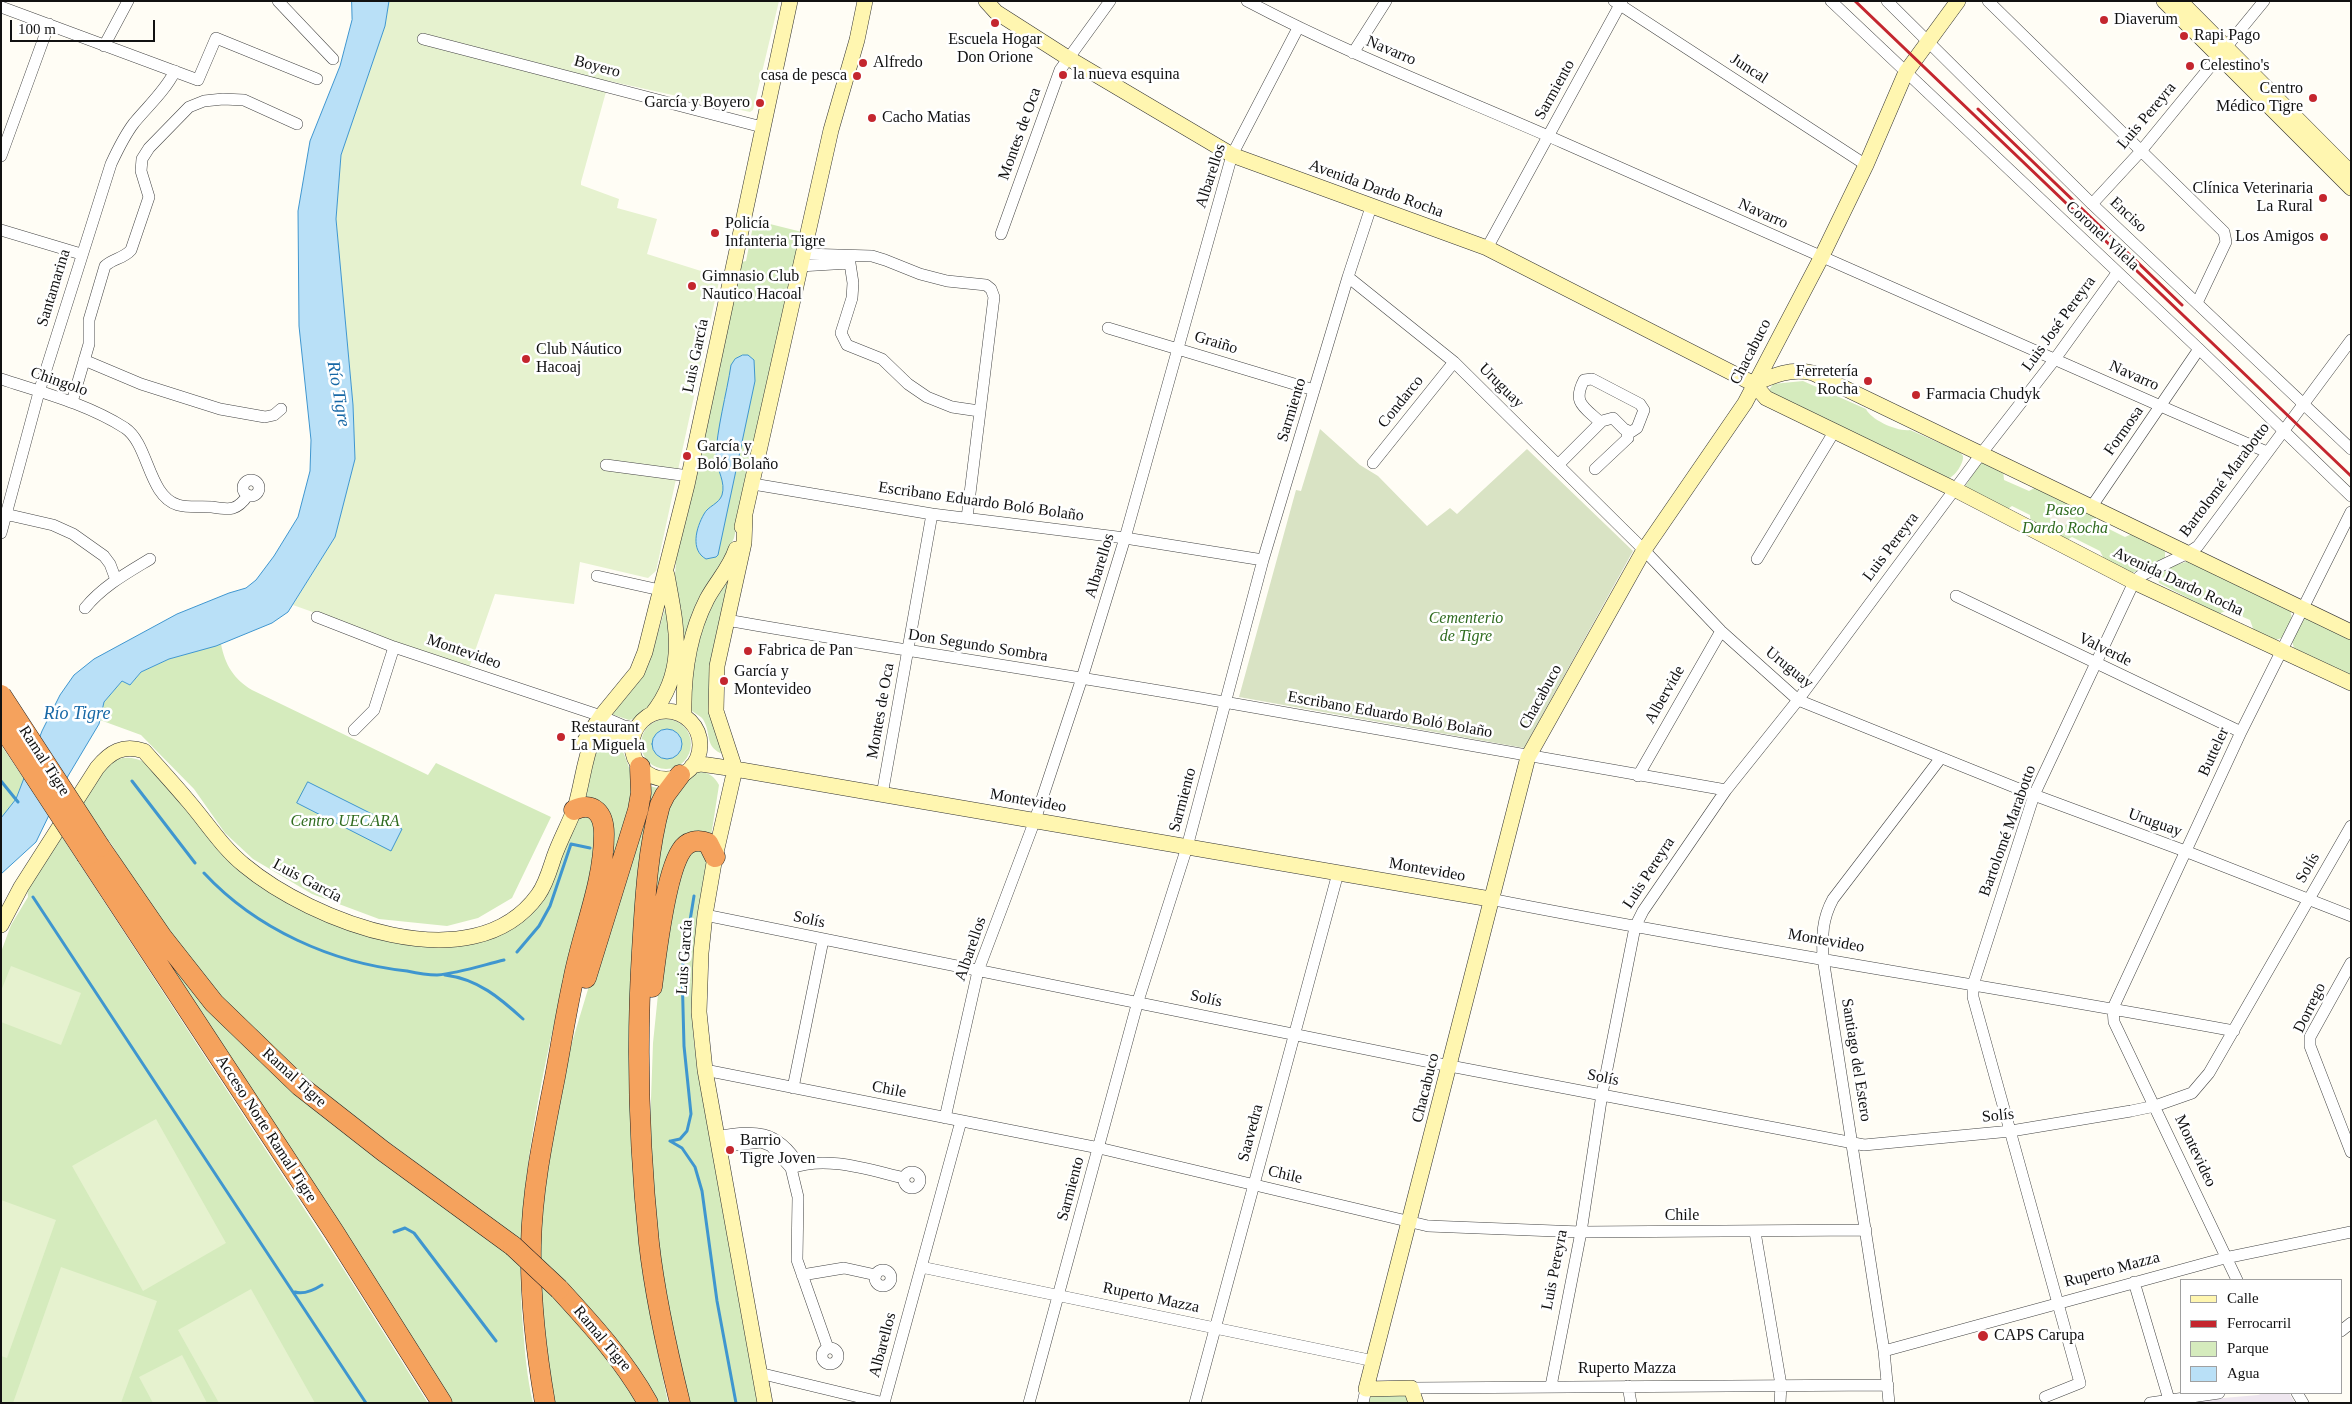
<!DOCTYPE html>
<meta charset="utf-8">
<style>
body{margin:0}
#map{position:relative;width:2352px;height:1404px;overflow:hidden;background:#fffdf5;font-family:Georgia,serif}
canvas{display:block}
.frame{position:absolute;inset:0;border:2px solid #111;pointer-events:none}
.legend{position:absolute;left:2180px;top:1279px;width:162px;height:115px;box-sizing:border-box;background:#fff;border:1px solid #a0a0a0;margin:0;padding:6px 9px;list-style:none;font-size:15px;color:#111}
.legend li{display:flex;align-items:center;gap:10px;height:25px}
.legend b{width:25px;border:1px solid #a0a0a0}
.scale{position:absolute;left:10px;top:20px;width:145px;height:22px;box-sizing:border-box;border:2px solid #111;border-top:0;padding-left:6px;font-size:15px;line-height:18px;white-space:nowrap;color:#111;-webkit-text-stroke:4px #fff;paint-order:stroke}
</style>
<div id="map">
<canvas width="2352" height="1404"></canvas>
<div class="frame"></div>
<ul class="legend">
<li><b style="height:6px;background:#fff6b0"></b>Calle</li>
<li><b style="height:6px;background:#c4262e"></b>Ferrocarril</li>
<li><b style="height:14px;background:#d5ebbd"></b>Parque</li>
<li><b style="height:14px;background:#b9e0f7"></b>Agua</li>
</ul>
<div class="scale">100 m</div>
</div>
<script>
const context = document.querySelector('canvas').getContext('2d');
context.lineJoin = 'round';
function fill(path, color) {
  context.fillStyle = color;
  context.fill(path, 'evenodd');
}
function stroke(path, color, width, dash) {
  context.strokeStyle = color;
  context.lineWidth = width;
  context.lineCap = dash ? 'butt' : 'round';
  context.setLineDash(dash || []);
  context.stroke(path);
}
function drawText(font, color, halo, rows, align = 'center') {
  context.font = font + ' Georgia,serif';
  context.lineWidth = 5;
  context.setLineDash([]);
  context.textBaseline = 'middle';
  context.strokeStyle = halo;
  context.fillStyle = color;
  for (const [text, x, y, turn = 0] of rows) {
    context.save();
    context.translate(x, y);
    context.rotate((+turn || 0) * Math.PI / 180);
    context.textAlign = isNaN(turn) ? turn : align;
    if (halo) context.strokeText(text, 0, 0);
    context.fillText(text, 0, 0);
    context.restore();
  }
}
fill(new Path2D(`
 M2263,1393H2289L2295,1403L2177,1402L2258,1395Z`), '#eee6ef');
fill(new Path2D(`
 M762,222L802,232L734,538L684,647L675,575L677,547L738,263L746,261L753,226Z
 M1803,381L1866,409C1871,420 1898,432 1910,430L1960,452L1963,456C1964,463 1955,477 1947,479L1770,392L1769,390L1773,384Z
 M1981,462L2003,469L2004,480L2029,491L2038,486L2097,515V523L2125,537L2134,533L2165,549V558L2132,573L2105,561L2100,551L2072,537L2065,541L2031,524L2030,515L2012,506L2005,511L1964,488Z
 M2192,561L2290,608L2292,619L2282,638L2275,640L2254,631L2250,620L2227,610L2219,614L2159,583L2158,577C2165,568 2181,562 2192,561Z
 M731,576L713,667L723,752L720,753C705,745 711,734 704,721C702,716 695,714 691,710C689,681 694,647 705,619C711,603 722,590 731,576Z
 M665,609L671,629L667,679L649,710L638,718L629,720L611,714L633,689L649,663Z
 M2304,618L2351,636V677L2294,648L2292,641Z
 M221,644C225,665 234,679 252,690L428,775L436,763L551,817L512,898L478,918L447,926L379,919L312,894L253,859L225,833L194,789L141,735L100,720L104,702L122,681L130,685L141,672L169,659Z
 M1,708L220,1020L512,1236C418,1159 314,1096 230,1007C200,976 174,942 150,907C136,887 125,866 112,845C102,831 90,817 79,803C97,776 110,745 147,763L223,855L265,890L301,910L432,946L518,922L539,906L574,819L591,810L599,844C560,1002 510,1163 523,1328C525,1353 527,1378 533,1403H447L1,717Z
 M641 744a25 25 0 1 1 50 0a25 25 0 1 1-50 0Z
 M607,739C610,741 615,742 618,744C624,749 634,781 635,790L611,881L607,833L582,802L598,742Z
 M1,745L24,779L16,799L1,818Z
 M698,772C709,772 714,776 719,785L710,843L697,836L657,931L649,902L665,806L687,777Z
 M645,785L662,789L654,800L641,1244L652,1324L668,1403H658L594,1340L638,1403H550L534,1254L561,1079L604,936Z
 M60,834L344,1270L428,1403H1V952L11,925L28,897L27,888Z
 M698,845L707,860L698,917L692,986L694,1043L758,1403H686L667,1312L656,1231L650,1128L653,1043L661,965L684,853Z
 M1400,1392L1407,1396L1410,1403H1368L1371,1395Z`), '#d5ebbd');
fill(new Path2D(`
 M1320,429L1360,465L1378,476L1427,526L1450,508L1457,514L1527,449L1633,551L1524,748L1239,697L1296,490L1301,491Z`), '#d9e3c4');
fill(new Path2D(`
 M389,1H779L753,110L750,112L609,81L581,182V185L619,199L617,208L657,219L647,254L720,277L656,571L648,578L580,562L574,604L495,594L469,668L293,605L335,537L355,459L353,405L336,219L341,155L385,26Z
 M11,966L81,993L61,1045L1,1022V991Z
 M156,1119L226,1243L143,1291L72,1166Z
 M1,1200L56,1220L7,1358L1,1356Z
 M61,1267L157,1301L121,1403H13Z
 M251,1289L315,1403H219L178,1330Z
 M182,1355L207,1403H153L139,1377Z`), '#e6f2cf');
fill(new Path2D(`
 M2050 517a10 10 0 1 1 20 0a10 10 0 1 1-20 0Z`), '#f1ede2');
const water = new Path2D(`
 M352,1H389L385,26L341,155L336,219L353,405L355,459L335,537L288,612L272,623L216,646L169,659L141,672L130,685L122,681L104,702L99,724L68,776L36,842L1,874V818L16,799L42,731L60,695L74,675L94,659L177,614L229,593L246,588L256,580L274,556L298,517L310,471L311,440L299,326L298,211L310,141L340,66L352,20Z
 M743,355H748L754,360L755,381L718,555L716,557L706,559C690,550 696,528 704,514C708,506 719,504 722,495C726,482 717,471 716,457C716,432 727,392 731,365L735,359Z
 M652 744a15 15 0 1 1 30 0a15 15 0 1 1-30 0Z
 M308,782L402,829L391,851L297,803Z`);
fill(water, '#b9e0f7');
stroke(water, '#3f96cf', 1);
stroke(new Path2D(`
 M1,781L18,802
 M132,781L195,863
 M204,873C256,929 332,963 407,971C416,973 428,975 437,975C459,973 483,965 504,960
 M33,897L366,1403
 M517,952L539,926L550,906L571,844L590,848
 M445,975C478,979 500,998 523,1019
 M670,1141L682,1148L695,1167L702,1191L717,1301L736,1403
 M671,1141L680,1139L687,1131L691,1114L684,1046L682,970L694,896
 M394,1232L405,1228L414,1233L496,1341
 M295,1292C304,1295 314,1290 322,1285`), '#3f96cf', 3);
const street = new Path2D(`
 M278,1L333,59
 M1247,1C1349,55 1458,96 1564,143C1798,248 2032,351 2267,452
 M1614,1L1866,165
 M1831,1L2199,349L2351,496
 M1887,1L2092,204L2351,449
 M1988,1L2224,232L2226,242L2197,303
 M1,7L198,80L216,38L317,79
 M423,39L762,127
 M104,46L128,1
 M1353,53L1386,1
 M1,156L49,24
 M2092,204L2141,151L2264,1
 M1,230L81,254
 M1001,234L1060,70L1110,1
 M1487,248L1622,1
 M803,254L872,256L885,260L920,274L947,281L986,285L991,289L994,297L967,518
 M849,257L853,283L852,298L841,333L847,345L882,359L908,384L927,397L952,407L979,411
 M800,266L850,263
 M1348,277L1454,362L1644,550L1721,631L1798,700L2034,795L2185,851L2351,916
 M1108,328L1314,390
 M84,360L141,384L220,409L265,417L274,415L281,409
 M1,379C44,393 87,404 125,428C149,444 148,496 178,505C189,508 201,506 212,507C230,510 237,511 248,495
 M72,402L89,344V320L105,266C114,258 123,259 131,250L149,197L141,171L142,159L149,148L189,107L204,101L223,99L244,100L297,124
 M1373,463L1454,362
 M606,465L689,476
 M1558,465L1602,421L1613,418L1624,429L1631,432L1637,428L1644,410L1640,404L1592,379L1584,380C1572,403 1584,407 1600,422
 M1595,469L1628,438L1627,432
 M243 488a8 8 0 1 1 16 0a8 8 0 1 1-16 0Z
 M753,484L932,514L1125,538L1263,560
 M2092,506L2199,349
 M1,513L53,525L73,534L104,556L110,564L116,580
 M1,533L39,392L111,164C118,149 124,136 134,123C148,106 165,91 175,71
 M1757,559L1834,432
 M597,576L660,590
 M1956,596L2241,732
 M85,608C103,586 127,573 150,559
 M317,617L394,647L601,716L624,726L636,728
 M726,620C892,649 1058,673 1224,702C1391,731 1558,762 1726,790
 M354,730L374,710L394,647
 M1638,776L1721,631
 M882,795L932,514
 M1490,899C1737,948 1986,985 2234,1031
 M705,915L1450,1066L1864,1145L2011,1131L2131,1111L2155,1106L2192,1093L2209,1073L2351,826
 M2351,963L2310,1037V1046L2351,1152
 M705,1070L1099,1148L1428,1226L1581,1232L1866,1230
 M793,1088L823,940
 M945,1118L978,971L1035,820L1082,678L1125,538L1232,155L1298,28
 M717,1137C754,1130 777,1129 799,1165
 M719,1147L761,1142L771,1146L791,1168L798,1197L797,1260L828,1348
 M791,1168C827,1155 869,1170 904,1178
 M904 1180a8 8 0 1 1 16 0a8 8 0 1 1-16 0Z
 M1755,1232L1781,1385L1780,1403
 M921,1267L1374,1361
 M875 1278a8 8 0 1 1 16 0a8 8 0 1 1-16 0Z
 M802,1275L844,1268L876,1275
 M2237,1280L2114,1022L2113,1008L2241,732L2351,512
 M2134,1282L2170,1403
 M2341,1331L2351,1323
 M822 1356a8 8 0 1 1 16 0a8 8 0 1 1-16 0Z
 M1884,1351L2225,1258L2351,1232
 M759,1373L884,1403
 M1551,1386L1581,1232L1602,1094L1635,927L1643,911L1726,790L1798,700L1981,454L2055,359L2117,273
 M1628,1386L1631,1403
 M1411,1388L1888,1385
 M2297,1393L2303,1403
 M2045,1397L2080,1383L1973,997V985L2034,795L2134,582L2140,576L2186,554L2198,546L2351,340
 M884,1403L961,1121
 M1029,1403L1138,1001L1187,847L1263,560L1348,277L1371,207
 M1195,1403L1338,873
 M1363,1403L1366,1389
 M1889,1403L1884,1351L1823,958C1822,936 1822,919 1833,899L1940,759
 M2150,1403L2219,1393`);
const secondary = new Path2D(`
 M986,1L996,12L1068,58L1232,155L1487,248L1754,384L1766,398L1956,490L2134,582L2351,683
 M2164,1L2351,188
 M2180,1L2351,173
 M1754,384C1774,375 1791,368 1813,373L2351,632
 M745,517L744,543L717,666L716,711L735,769L715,857L705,915L701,953L699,1012L705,1070L765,1403
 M742,527L831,130L857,40L865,1
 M632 745a34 34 0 1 1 68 0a34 34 0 1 1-68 0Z
 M652,714C688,669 676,626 667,575
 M684,716C683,676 688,636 707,599C716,582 730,568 736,549
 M584,742L601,716L637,672L645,652L687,485L790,1
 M692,766L701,764L735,769L1490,899
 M1,925L21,887L97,768C110,752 123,744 144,751C159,768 174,784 189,802C207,823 222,847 244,865C311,921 473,985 538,895C546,884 550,869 554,857C560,840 569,824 575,808C582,785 584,760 593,738C606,726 619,735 632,741
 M1416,1403L1411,1388L1366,1389L1528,757L1644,550L1745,403L1821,258L1866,165L1906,72L1958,1`);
const highway = new Path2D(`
 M100,847L162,937L214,1003L300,1086L383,1151L513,1246
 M87,856L334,1232L442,1403
 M586,978L638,810L641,793L640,767
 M652,987C656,955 665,876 681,851C687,841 698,839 708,843L715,857
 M559,1289C592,1325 624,1360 648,1403
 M545,1403C536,1351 530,1298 531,1245C532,1189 544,1133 555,1077C561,1045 566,1013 573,981C582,932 604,884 604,834C604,814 594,801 574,810
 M680,1403C667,1350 655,1297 649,1243C639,1146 636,1048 642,951C645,902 647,853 660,805L665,795L680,775`);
stroke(street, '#444', 12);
stroke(secondary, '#333', 16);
stroke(highway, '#222', 21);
stroke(street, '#fff', 11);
stroke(secondary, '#fff6b0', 15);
stroke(highway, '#f5a25d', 20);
stroke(new Path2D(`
 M1855,1L2351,476
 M1978,109L2182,305`), '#c4262e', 3);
const highwayBridge = new Path2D(`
 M1,695L100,847
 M1,725L87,856
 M513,1246L559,1289`);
stroke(highwayBridge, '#222', 21, []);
stroke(highwayBridge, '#f5a25d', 20);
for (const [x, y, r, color] of [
 [2104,20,5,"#c4262e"],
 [995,23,5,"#c4262e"],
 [2184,36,5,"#c4262e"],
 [863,63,5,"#c4262e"],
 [2190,66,5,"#c4262e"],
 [1063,75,5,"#c4262e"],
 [857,76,5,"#c4262e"],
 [2313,98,5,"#c4262e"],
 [760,103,5,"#c4262e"],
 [872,118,5,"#c4262e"],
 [2323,198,5,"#c4262e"],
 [715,233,5,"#c4262e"],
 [2324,237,5,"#c4262e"],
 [692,286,5,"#c4262e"],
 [526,359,5,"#c4262e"],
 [1868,381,5,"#c4262e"],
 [1916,395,5,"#c4262e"],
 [687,456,5,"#c4262e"],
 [748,651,5,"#c4262e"],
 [724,681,5,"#c4262e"],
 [561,737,5,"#c4262e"],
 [730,1150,5,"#c4262e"],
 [1983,1336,6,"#c4262e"]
]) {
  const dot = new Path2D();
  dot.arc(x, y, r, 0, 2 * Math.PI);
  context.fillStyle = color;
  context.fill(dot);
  stroke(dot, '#fff', 2);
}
drawText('16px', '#111', '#fff', [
 ["Diaverum",2114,20],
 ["Rapi Pago",2194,36],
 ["Escuela Hogar",995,40,"center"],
 ["Don Orione",995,58,"center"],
 ["Alfredo",873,63],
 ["Celestino's",2200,66],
 ["la nueva esquina",1073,75],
 ["casa de pesca",847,76,"right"],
 ["Centro",2303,89,"right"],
 ["Médico Tigre",2303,107,"right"],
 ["García y Boyero",750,103,"right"],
 ["Cacho Matias",882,118],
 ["Clínica Veterinaria",2313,189,"right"],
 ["La Rural",2313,207,"right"],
 ["Policía",725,224],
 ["Infanteria Tigre",725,242],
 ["Los Amigos",2314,237,"right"],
 ["Gimnasio Club",702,277],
 ["Nautico Hacoal",702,295],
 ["Club Náutico",536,350],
 ["Hacoaj",536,368],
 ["Ferretería",1858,372,"right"],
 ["Rocha",1858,390,"right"],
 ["Farmacia Chudyk",1926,395],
 ["García y",697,447],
 ["Boló Bolaño",697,465],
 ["Fabrica de Pan",758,651],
 ["García y",734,672],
 ["Montevideo",734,690],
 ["Restaurant",571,728],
 ["La Miguela",571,746],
 ["Barrio",740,1141],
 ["Tigre Joven",740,1159],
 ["CAPS Carupa",1994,1336]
], 'left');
drawText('16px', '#111', '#fff', [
 ["Navarro",1391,51,23],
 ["Boyero",597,67,15],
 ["Juncal",1749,69,33],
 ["Sarmiento",1555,90,-61],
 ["Luis Pereyra",2147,116,-50],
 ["Montes de Oca",1020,134,-70],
 ["Albarellos",1211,176,-72],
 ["Avenida Dardo Rocha",1376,189,20],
 ["Navarro",1763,214,24],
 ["Enciso",2128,215,43],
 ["Coronel Vilela",2102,236,43],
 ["Santamarina",54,288,-73],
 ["Luis José Pereyra",2059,324,-54],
 ["Graiño",1216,343,17],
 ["Chacabuco",1751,352,-63],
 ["Luis García",696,356,-78],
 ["Navarro",2134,376,24],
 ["Chingolo",59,382,19],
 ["Uruguay",1501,386,45],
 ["Condarco",1401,402,-51],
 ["Sarmiento",1292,410,-73],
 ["Formosa",2124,431,-55],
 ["Bartolomé Marabotto",2225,480,-53],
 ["Escribano Eduardo Boló Bolaño",981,502,8],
 ["Luis Pereyra",1891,547,-53],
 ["Albarellos",1100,566,-73],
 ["Avenida Dardo Rocha",2178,582,25],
 ["Don Segundo Sombra",978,646,9],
 ["Valverde",2105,650,26],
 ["Montevideo",464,652,19],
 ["Uruguay",1789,668,39],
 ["Albervide",1665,695,-60],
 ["Chacabuco",1541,697,-61],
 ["Montes de Oca",881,711,-80],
 ["Escribano Eduardo Boló Bolaño",1390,715,10],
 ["Butteler",2214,752,-65],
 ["Ramal Tigre",44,761,57],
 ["Sarmiento",1183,800,-75],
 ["Montevideo",1028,801,10],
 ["Uruguay",2155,823,20],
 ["Bartolomé Marabotto",2008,831,-70],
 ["Solís",2308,868,-60],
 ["Montevideo",1427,870,10],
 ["Luis Pereyra",1649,873,-57],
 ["Luis García",307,881,28],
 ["Solís",809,920,12],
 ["Montevideo",1826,941,10],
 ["Albarellos",971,949,-71],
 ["Luis García",685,957,-86],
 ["Solís",1206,999,12],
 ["Dorrego",2310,1008,-64],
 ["Santiago del Estero",1856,1060,81],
 ["Ramal Tigre",294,1078,42],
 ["Solís",1603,1078,11],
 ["Chacabuco",1426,1088,-76],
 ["Chile",889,1090,11],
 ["Solís",1998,1116,-6],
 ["Acceso Norte Ramal Tigre",266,1129,57],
 ["Saavedra",1251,1133,-75],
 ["Montevideo",2195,1151,65],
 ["Chile",1285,1175,13],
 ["Sarmiento",1071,1189,-75],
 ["Chile",1682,1216],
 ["Luis Pereyra",1555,1270,-79],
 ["Ruperto Mazza",2112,1270,-15],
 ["Ruperto Mazza",1151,1298,12],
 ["Ramal Tigre",602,1339,50],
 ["Albarellos",883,1345,-75],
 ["Ruperto Mazza",1627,1369]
]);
drawText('italic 16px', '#2f6b1f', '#fff', [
 ["Paseo",2065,511],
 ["Dardo Rocha",2065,529],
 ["Cementerio",1466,619],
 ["de Tigre",1466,637],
 ["Centro UECARA",345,822]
]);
drawText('italic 18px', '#1768a6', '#fff', [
 ["Río Tigre",338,394,80],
 ["Río Tigre",77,714]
]);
</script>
